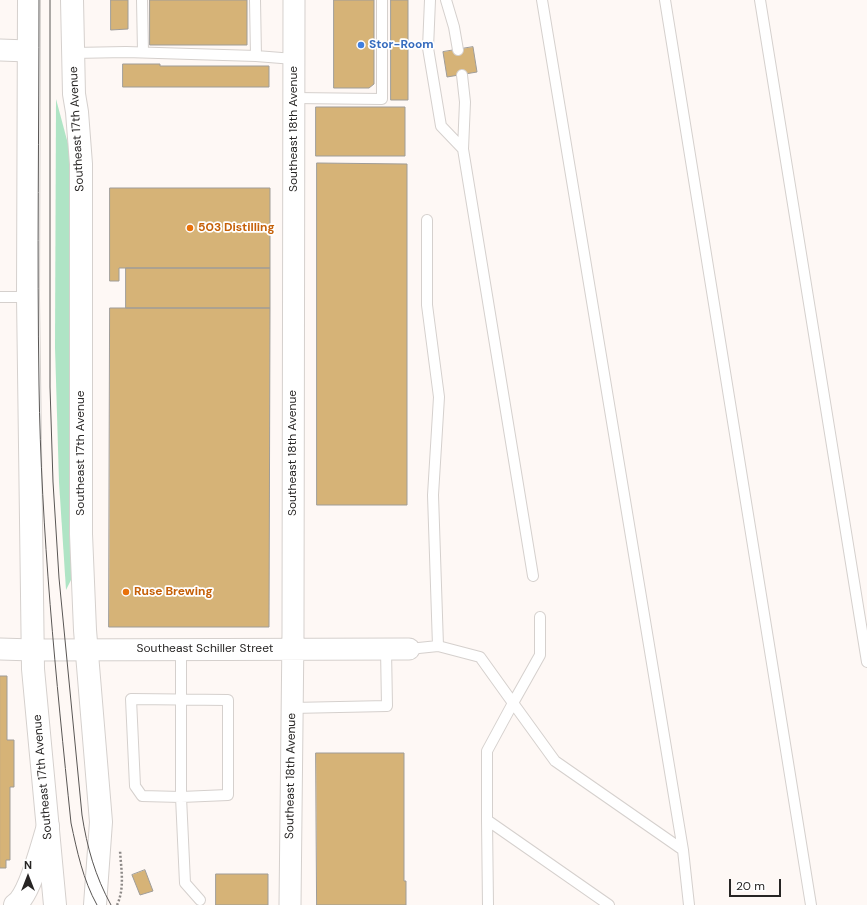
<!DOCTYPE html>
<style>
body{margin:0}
#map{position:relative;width:867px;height:905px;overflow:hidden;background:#fef8f5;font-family:"DM Sans",sans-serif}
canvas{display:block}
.north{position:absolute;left:8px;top:857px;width:40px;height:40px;-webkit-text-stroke:3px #fff;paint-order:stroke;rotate:0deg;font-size:11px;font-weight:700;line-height:16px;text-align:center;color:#272524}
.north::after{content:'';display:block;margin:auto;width:14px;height:18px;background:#272524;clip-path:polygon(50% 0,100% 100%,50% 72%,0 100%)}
.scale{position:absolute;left:729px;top:879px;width:52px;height:18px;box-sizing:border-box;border:2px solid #272524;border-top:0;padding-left:5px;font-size:12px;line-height:14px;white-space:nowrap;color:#272524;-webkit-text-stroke:3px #fff;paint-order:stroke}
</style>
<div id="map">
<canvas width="867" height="905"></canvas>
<div class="north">N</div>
<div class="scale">20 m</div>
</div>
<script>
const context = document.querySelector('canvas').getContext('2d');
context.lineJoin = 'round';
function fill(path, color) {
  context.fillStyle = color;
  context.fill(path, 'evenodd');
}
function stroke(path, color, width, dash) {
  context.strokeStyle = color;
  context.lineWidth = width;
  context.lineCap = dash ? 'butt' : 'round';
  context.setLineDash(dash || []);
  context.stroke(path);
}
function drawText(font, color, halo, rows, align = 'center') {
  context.font = font + ' "DM Sans",sans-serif';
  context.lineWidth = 3.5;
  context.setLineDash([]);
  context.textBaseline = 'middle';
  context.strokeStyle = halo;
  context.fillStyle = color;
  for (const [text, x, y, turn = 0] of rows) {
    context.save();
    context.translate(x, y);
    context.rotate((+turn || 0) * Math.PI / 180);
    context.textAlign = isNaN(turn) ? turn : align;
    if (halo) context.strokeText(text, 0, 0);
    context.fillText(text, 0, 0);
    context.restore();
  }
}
fill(new Path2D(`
 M56,99L71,155L75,572L66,590L59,482L55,347Z`), '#afe4c5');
const building = new Path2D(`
 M111,0H128V29L111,30Z
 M150,0H247V45H150Z
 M334,0H374V84L369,88H334Z
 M391,0H408V100H391Z
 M473,47L477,72L447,77L443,52Z
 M123,64H160V66H269V87H123Z
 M316,107H405V156H316Z
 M317,163L407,164V505H317Z
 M110,188H270V268H119V281H110Z
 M126,268H270V308H126Z
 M110,308H270L269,627H109Z
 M0,676H7V740H14V787H10V860H6V868H0Z
 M316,753H404V881H406V905H317Z
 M145,870L153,891L140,895L132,875Z
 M216,874H268V905H216Z`);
fill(building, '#d6b377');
stroke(building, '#9f9c98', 1);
const lane = new Path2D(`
 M142,0L143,52
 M430,0L428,48L441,126L463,149L533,576
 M446,0L454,27L458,50
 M542,0L683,850L689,905
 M665,0L811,905
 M760,0L867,662
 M73,53L126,52L256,56L255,0
 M256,56L294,59
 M462,75L465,102L463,149
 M294,98L382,99V0
 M427,220V305L439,397L433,495L438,646
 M0,297H28
 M540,617V655L513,703L555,761L683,850
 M181,649V797L185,883L200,900
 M409,649L438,646L480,657L513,703L487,751V820L609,905
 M131,699L228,700V795L181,797L142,796L135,786Z
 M292,708L387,706L386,649
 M487,820L488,905`);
const street = new Path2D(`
 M0,50L28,51
 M0,649L33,650L409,649
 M290,905L293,633L294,0`);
const secondary = new Path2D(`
 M29,0L28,297L33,669L55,905
 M72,0L74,94L77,112L81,164V534L85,630L101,822L95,905`);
const highway = new Path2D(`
 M15,905C30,895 42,845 48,826`);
stroke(lane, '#d5d0cd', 12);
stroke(street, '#d5d0cd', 23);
stroke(secondary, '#d5d0cd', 24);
stroke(highway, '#d5d0cd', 24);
stroke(new Path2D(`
 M117,905C125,888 121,869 120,850`), '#8c8886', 2.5, [2, 2]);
stroke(lane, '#fff', 10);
stroke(street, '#fff', 21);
stroke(secondary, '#fff', 22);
stroke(highway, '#fff', 22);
stroke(new Path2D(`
 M39,0C39,128 37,257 39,385C41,531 56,678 71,823C77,851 83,880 97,905
 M50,0V387L53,482L59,578L82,815C87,847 95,876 111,905`), '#595654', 1);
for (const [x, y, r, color] of [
 [361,45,4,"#3f7fe0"],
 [190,228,4,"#e8710a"],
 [126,592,4,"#e8710a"]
]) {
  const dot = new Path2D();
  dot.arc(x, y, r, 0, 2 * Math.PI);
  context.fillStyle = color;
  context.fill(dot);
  stroke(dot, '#fff', 1.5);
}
drawText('bold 12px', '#366cbe', '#fff', [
 ["Stor-Room",369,45]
], 'left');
drawText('12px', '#272524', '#fff', [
 ["Southeast 17th Avenue",77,129,-93],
 ["Southeast 18th Avenue",294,129,-90],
 ["Southeast 17th Avenue",81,453,-90],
 ["Southeast 18th Avenue",293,453,-90],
 ["Southeast Schiller Street",205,649],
 ["Southeast 18th Avenue",291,776,-89],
 ["Southeast 17th Avenue",43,777,-95]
]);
drawText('bold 12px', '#c56008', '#fff', [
 ["503 Distilling",198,228],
 ["Ruse Brewing",134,592]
], 'left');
</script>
